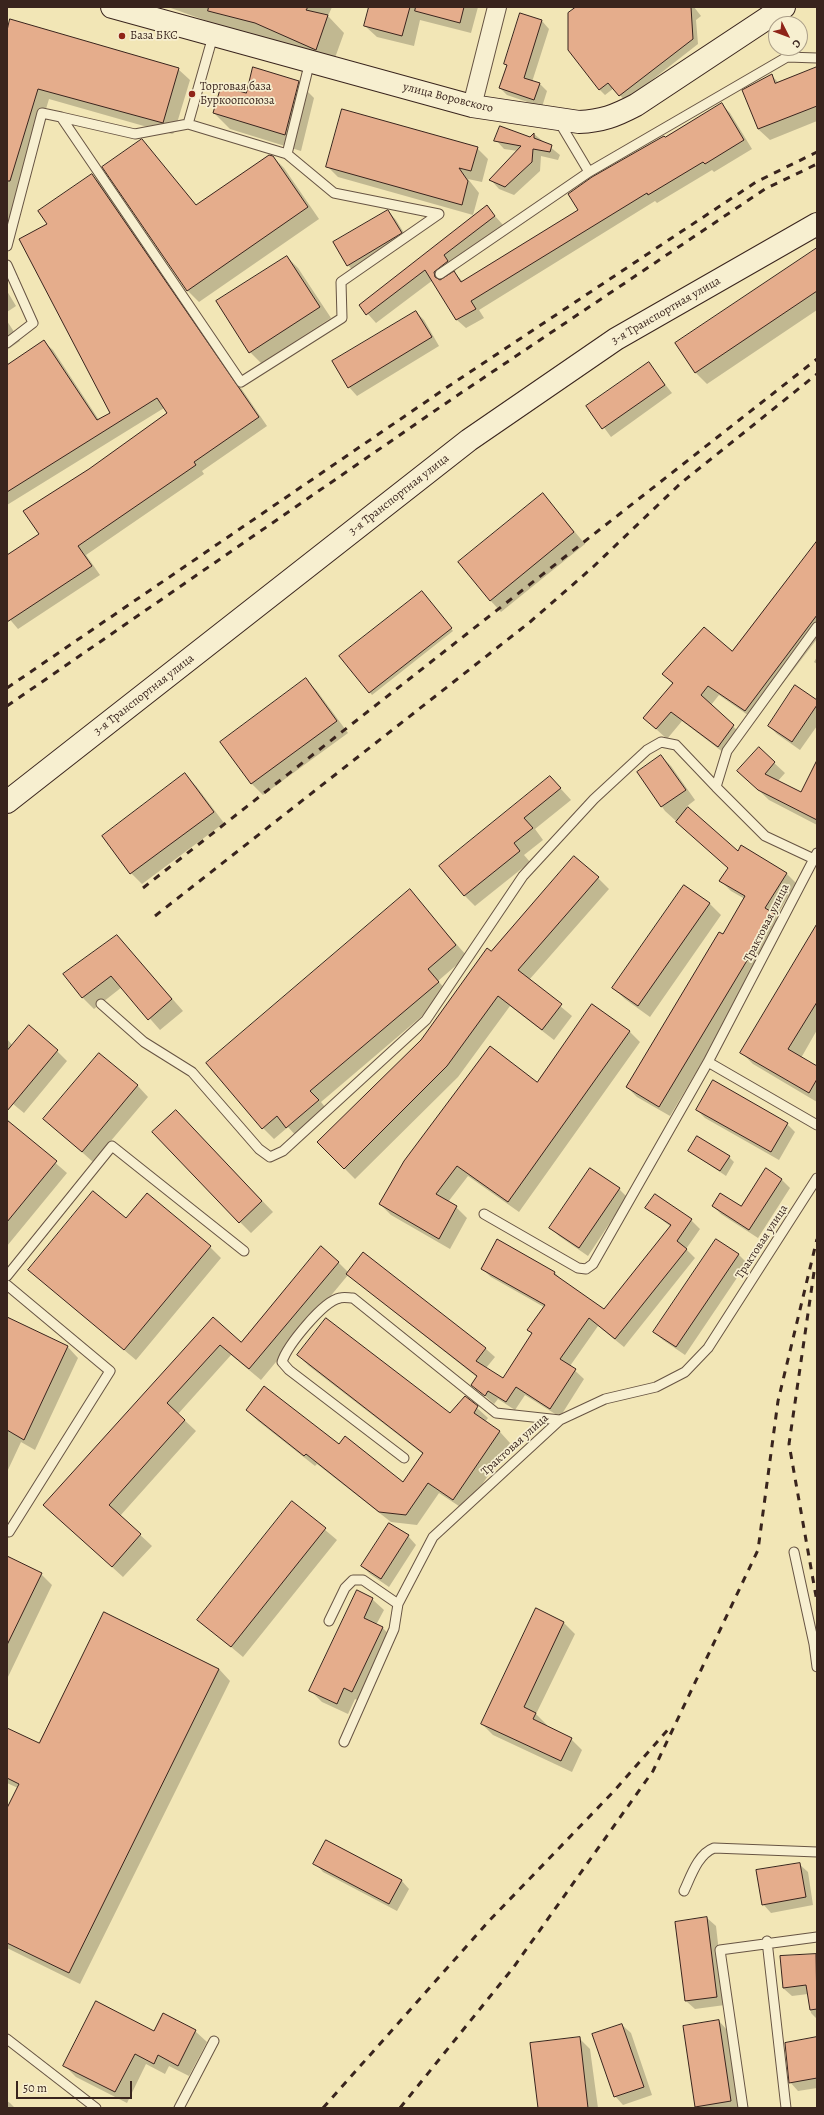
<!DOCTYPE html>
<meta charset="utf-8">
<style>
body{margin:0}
#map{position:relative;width:824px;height:2115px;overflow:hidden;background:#f2e6b6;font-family:Alegreya,serif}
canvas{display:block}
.frame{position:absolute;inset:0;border:8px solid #39241d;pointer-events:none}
.north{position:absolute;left:768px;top:16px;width:40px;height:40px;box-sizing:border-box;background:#f7efd0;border:1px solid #ab9e88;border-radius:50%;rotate:132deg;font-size:11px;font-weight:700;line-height:16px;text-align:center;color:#39241d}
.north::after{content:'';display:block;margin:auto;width:14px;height:18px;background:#8f2418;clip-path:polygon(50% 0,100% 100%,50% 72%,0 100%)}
.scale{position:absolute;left:16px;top:2081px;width:116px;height:18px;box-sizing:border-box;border:2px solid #39241d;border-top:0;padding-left:5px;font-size:12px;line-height:14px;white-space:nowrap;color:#39241d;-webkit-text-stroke:3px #f7efd0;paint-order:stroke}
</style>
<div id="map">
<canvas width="824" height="2115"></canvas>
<div class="frame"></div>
<div class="north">С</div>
<div class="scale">50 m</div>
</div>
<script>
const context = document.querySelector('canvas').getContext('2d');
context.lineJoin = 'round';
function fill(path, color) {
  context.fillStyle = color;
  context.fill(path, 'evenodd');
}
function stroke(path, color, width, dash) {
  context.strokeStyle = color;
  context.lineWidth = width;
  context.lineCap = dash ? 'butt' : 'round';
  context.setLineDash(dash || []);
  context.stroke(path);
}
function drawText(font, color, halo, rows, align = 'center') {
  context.font = font + ' Alegreya,serif';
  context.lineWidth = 3.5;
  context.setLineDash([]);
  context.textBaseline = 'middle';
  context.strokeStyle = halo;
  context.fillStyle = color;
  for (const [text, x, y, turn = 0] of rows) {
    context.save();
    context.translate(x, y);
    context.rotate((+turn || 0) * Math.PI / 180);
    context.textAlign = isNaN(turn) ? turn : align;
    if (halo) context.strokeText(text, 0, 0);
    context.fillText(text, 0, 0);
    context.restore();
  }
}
fill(new Path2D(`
 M168,7H332L328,16L344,33L332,66L273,40L218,25Z
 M370,7H478L471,33L420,20L414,46L377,37L365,26Z
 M578,7H694L701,16L696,20L698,44L625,101L614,88L605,95L599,89Z
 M521,15L542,21L549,29L532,82L540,84L547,91L542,107L507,95L500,88L507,66L505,63Z
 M7,34L178,69L190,80L174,133L172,134L49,99L7,238Z
 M817,68V121L770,140L758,129L772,76L779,83Z
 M298,82L314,98L301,151L230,129L214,113L246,94Z
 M722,105L730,113L752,149L714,172L712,170L657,203L655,201L479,310L484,318L466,328L457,320L433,280L376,323L360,305L487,207L503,225L452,264L456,270L454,272L463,282L579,210L665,138Z
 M534,134L560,155L558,160L541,156L540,171L514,195L499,189L491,180L518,151L504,149L496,140L530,138Z
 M142,140L197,206L273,157L284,168L319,219L199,302L188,291L104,167Z
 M477,148L488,159L482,182L468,179L479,193L473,215L338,177L327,166Z
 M92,175L101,184L267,426L202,471L204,474L86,555L100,575L18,629L7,616V556L40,534L90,470L168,414L164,408L7,505V366L44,342L53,350L99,420L111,413L48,224Z
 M388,211L396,220L409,241L356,274L348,265Z
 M817,249V310L707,384L696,373L677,344Z
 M287,257L298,268L331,318L261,363L250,352Z
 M7,291L16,306L7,312Z
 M416,312L424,320L439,346L357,396L349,387Z
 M7,321L20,341L7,350Z
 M648,363L672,393L611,437L588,406Z
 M543,494L585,544L501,612L490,600Z
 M817,544V639L755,720L719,695L711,705L743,736L728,756L682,721L667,739L644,718L673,684L663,674L732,652L789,577L791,579Z
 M425,595L453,631L372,695L341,656Z
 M817,657V664L814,662Z
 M306,680L317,691L348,733L263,795L252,784L221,742Z
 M817,701V726L800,750L777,734L769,726Z
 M759,749L785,773L777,782L801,794L817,762V825L769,800L749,781Z
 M661,756L671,766L695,800L686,807L738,853L786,873L796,883L776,917L784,925L670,1116L637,1097L627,1087L745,899L731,891L721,881L728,868L665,811L638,772Z
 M185,775L196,786L224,823L142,884L131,873Z
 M550,777L571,800L535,829L543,840L524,855L530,862L475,906L464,895Z
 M598,878L609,889L529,980L572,1016L554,1040L510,1006L458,1077L355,1179L318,1142L422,1041L491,953Z
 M685,886L710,904L721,915L650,1017L625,999L613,988Z
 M409,891L467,956L438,981L449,993L321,1102L329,1112L298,1138L288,1127L274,1139L263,1128Z
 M817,926V1030L801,1058L817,1067V1102L753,1064L742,1053Z
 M117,936L183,1011L160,1030L122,987L94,1009L83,998Z
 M593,1005L630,1032L640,1042L519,1212L468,1176L448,1202L456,1207L467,1218L450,1249L391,1215L380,1204L537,1083Z
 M7,1039L13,1046L57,1051L67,1061L24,1113L7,1099Z
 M137,1085L148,1097L93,1162L45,1119Z
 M697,1110L787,1124L795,1132L779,1160L705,1118Z
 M7,1121L67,1173L7,1246Z
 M187,1122L273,1212L251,1233L240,1222Z
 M689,1151L729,1157L734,1162L726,1176Z
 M782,1180L790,1188L758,1238L721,1214L713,1206L741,1208Z
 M619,1189L627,1197L588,1256L559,1236L551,1228Z
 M646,1207L691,1220L700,1229L686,1249L695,1258L624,1347L598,1326L570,1366L584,1379L560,1417L525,1395L515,1410L498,1399L494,1404L473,1385L478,1378L348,1275L261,1380L231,1355L178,1414L196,1431L120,1516L152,1546L123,1577L56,1516L213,1318L241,1343L338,1262L348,1272L363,1253L486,1349L495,1357L486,1368L503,1380L533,1334L528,1330L544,1307L491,1277L482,1269L498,1241L555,1273L564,1282L604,1311L671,1227Z
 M126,1220L210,1247L221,1258L136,1360L29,1270Z
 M717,1240L739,1255L747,1263L685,1355L663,1340L654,1332Z
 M7,1319L67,1346L78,1358L35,1450L21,1442L7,1472Z
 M298,1355L450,1415L465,1397L488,1418L485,1422L500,1432L510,1443L465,1510L439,1493L417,1525L391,1522L317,1464L315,1466L258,1421L247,1410L340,1445L403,1483L423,1454L309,1366Z
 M292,1502L337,1540L243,1657L199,1620Z
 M408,1536L416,1545L389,1587L370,1574L362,1566Z
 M7,1557L41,1574L52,1585L7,1679Z
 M372,1599L384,1610L376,1625L382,1627L393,1639L363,1702L355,1699L348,1714L322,1702L311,1691Z
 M564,1623L575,1634L536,1714L547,1725L546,1727L571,1739L582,1750L572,1772L493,1735L482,1724Z
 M219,1669L230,1681L80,1984L7,1948V1810L18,1788L7,1783V1729L39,1744Z
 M315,1863L401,1880L409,1889L397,1911L323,1872Z
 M799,1864L808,1872L813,1905L771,1913L763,1904Z
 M707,1918L716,1926L725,2005L695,2009L686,2001L676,1922Z
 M815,1955L817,1957V2019L811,2013L808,1994L792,1996L783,1988Z
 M719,2021L727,2030L738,2108H698L696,2106Z
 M622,2025L631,2033L652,2095L623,2105L615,2096Z
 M195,2031L207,2042L189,2076L169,2066L165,2074L146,2064L127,2103L76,2077L65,2066L155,2032Z
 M579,2038L590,2049L598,2108H539Z
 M817,2038V2088L798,2091L790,2082Z
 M7,2101L10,2103L15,2108H7Z`), '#0003');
const building = new Path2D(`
 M209,7H308L306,10L328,15L316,50L255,23L208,11Z
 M369,7H410L402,36L364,26Z
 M416,7H464L460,23L415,11Z
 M576,7H691L693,39L619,96L608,83L599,90L568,50V13Z
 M520,13L542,20L524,78L540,83L534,100L499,88L507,65L504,64Z
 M10,19L179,68L163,123L38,89L10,181H7V31Z
 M253,67L299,81L285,135L213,113L221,86L246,93Z
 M817,67V106L758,129L742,90L772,74L775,83Z
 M722,103L744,140L705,164L703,162L648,195L647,193L471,301L476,309L456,320L425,270L366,315L359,305L487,205L495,216L444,255L448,261L434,272L435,277L440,280L454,271L461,282L578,210L568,194L592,177L664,136L665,137Z
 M342,109L478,147L471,171L459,168L468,181L462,205L326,167Z
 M500,126L530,137L534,133V138L552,145L550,152L533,149L532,162L505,187L489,180L521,146L494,141Z
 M142,139L196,205L269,155L273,156L308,207L187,291L102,167Z
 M92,174L259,417L194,462L196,465L78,546L92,566L7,622V555L39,534L23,511L89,469L167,413L157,398L7,492V365L44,340L97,420L110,413L19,239L47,224L38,211Z
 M388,210L402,233L347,266L333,242Z
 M817,248V291L695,373L675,343Z
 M287,256L320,307L249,353L216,301Z
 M416,311L432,337L348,388L332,361Z
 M649,362L665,385L602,429L586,406Z
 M543,493L574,532L490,601L458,562Z
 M817,541V615L745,711L708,686L701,695L734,725L718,747L671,712L656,729L643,718L673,683L662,674L704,627L732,651Z
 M422,591L452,628L369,693L339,656Z
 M306,678L337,721L251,784L220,742Z
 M795,685L817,700V705L792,742L768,726Z
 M759,747L775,762L765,774L801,792L817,760V820L758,790L737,771Z
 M661,755L686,790L661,807L637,772Z
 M185,773L214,812L130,874L102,836Z
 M550,776L561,788L524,818L533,828L514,843L520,851L464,896L439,866Z
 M688,807L738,851L741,845L787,873L765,908L775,914L659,1107L626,1087L719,932L723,934L745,896L719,881L728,868L676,822Z
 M574,856L599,877L518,970L562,1004L542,1030L498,996L447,1066L344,1169L317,1142L421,1040L487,948L491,951Z
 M684,885L710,903L638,1006L612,988Z
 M410,889L456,945L428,969L439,982L310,1091L319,1100L286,1128L277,1116L262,1129L206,1063Z
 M817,924V1002L788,1049L817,1066V1079L809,1093L740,1053Z
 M117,935L172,999L148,1020L111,976L82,998L63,974Z
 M592,1004L630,1031L508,1202L457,1166L436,1194L457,1206L439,1239L379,1204L404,1161L490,1046L537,1082Z
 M29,1025L58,1050L7,1111V1051Z
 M99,1053L138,1085L82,1152L43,1119Z
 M713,1080L788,1123L771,1152L696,1110Z
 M176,1110L262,1201L239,1223L152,1132Z
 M7,1120L57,1161L7,1222Z
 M697,1136L730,1156L720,1171L688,1151Z
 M590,1168L620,1188L579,1248L549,1228Z
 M766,1168L782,1179L749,1230L712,1206L720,1193L741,1206Z
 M93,1191L126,1218L147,1193L211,1246L124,1350L28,1270Z
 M655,1194L692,1219L677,1241L687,1249L615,1339L589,1318L560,1359L576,1369L550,1409L516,1387L506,1402L488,1391L485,1396L471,1385L477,1376L346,1274L363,1252L486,1348L476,1361L503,1378L532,1333L527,1330L545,1305L481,1269L497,1239L555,1272L554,1274L604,1309L671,1225L645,1208Z
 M716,1239L739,1254L676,1347L653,1332Z
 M321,1246L339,1262L249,1369L220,1345L167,1403L185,1420L109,1505L141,1534L112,1567L43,1505L213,1317L241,1342Z
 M7,1317L68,1346L24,1440L7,1430Z
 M326,1318L450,1413L465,1396L478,1406L474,1413L500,1431L453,1500L428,1483L406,1515L379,1512L306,1454L304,1456L246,1410L264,1386L339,1444L345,1436L403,1482L423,1453L297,1355Z
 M292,1501L326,1528L231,1647L197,1620Z
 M389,1523L409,1535L381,1579L361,1566Z
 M7,1556L42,1573L7,1645Z
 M357,1590L373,1598L364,1618L383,1627L352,1692L344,1688L337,1704L309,1691Z
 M536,1608L564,1622L524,1707L536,1713L533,1719L572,1738L561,1761L481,1724Z
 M104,1612L219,1669L69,1973L7,1943V1808L19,1784L7,1778V1728L39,1743Z
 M326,1840L402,1880L389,1904L313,1864Z
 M800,1863L806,1897L762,1905L756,1870Z
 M707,1917L717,1997L685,2001L675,1922Z
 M816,1954L817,2009L810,2010L806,1985L783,1988L780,1956Z
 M96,2001L154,2031L163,2013L196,2030L178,2066L158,2055L154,2064L135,2054L115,2092L63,2066Z
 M719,2020L731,2101L695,2107L683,2026Z
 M622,2024L644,2087L614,2097L592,2034Z
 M580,2037L588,2108H538L530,2043Z
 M817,2037V2078L789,2083L785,2043Z`);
fill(building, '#e5ad8c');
stroke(building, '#39241d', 1);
const lane = new Path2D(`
 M558,120L589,172L787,57L817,58
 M188,124L213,36
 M287,154L188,124L135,134L61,117L241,382L342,318L341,282L439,214L334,193L287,154L310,61
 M7,246L42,113L61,117
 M7,265L33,323L7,343
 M440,274L589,172
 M817,853L708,1062L817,1125
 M814,859L765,836L716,787L727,751L817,627
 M101,1004L144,1042L192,1072L259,1149L270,1157L283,1151L426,1020L523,876L594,799L647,750L661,742L676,745L716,787
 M484,1214L578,1268L586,1269L593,1264L708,1062
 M7,1276L112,1146L244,1251
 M7,1285L110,1371L9,1532
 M404,1458L289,1370L282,1362C287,1346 323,1301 340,1298C344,1297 349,1298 353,1298L496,1413L560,1420
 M794,1552L814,1644L817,1667
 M329,1621L345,1588L353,1580H363L398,1604
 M344,1742L394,1629L398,1604L433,1537L560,1420L605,1399L656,1387L685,1372L708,1348L817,1178
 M684,1891C691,1876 698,1854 714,1848L817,1852
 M767,1941L786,2108
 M7,2039L96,2108
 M179,2108L214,2041
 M743,2108L720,1950L817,1937`);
const street = new Path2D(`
 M472,106L497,7`);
const secondary = new Path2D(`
 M112,7L472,106L579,122C602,121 615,116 636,105L784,7
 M7,802L469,440L616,339L817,224`);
stroke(lane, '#675443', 11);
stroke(street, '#675443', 20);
stroke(secondary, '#39241d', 24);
stroke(lane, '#f7efd0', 9);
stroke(street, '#f7efd0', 18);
stroke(secondary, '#f7efd0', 22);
stroke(new Path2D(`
 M7,688L446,388L756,182L817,152
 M7,706L452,399L765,189L817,164
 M143,888L817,359
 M155,916L530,622L593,567L681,483L817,374
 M814,1272L789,1444L817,1602
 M323,2108L488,1922L615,1790L671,1726
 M400,2108L513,1968L653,1771L758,1550L778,1401L817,1239`), '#39241d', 3, [7, 7]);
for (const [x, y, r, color] of [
 [122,36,4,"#8f2418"],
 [192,94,4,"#8f2418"]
]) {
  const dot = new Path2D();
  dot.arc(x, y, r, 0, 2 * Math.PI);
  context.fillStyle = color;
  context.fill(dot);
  stroke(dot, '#f7efd0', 1.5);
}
drawText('12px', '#39241d', '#f7efd0', [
 ["База БКС",130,36],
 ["Торговая база",200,87],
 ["Буркоопсоюза",200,101]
], 'left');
drawText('12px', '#39241d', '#f7efd0', [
 ["улица Воровского",448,98,14],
 ["3-я Транспортная улица",666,311,-30],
 ["3-я Транспортная улица",399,495,-38],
 ["3-я Транспортная улица",144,695,-38],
 ["Трактовая улица",767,923,-63],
 ["Трактовая улица",762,1242,-57],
 ["Трактовая улица",515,1445,-42]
]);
</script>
